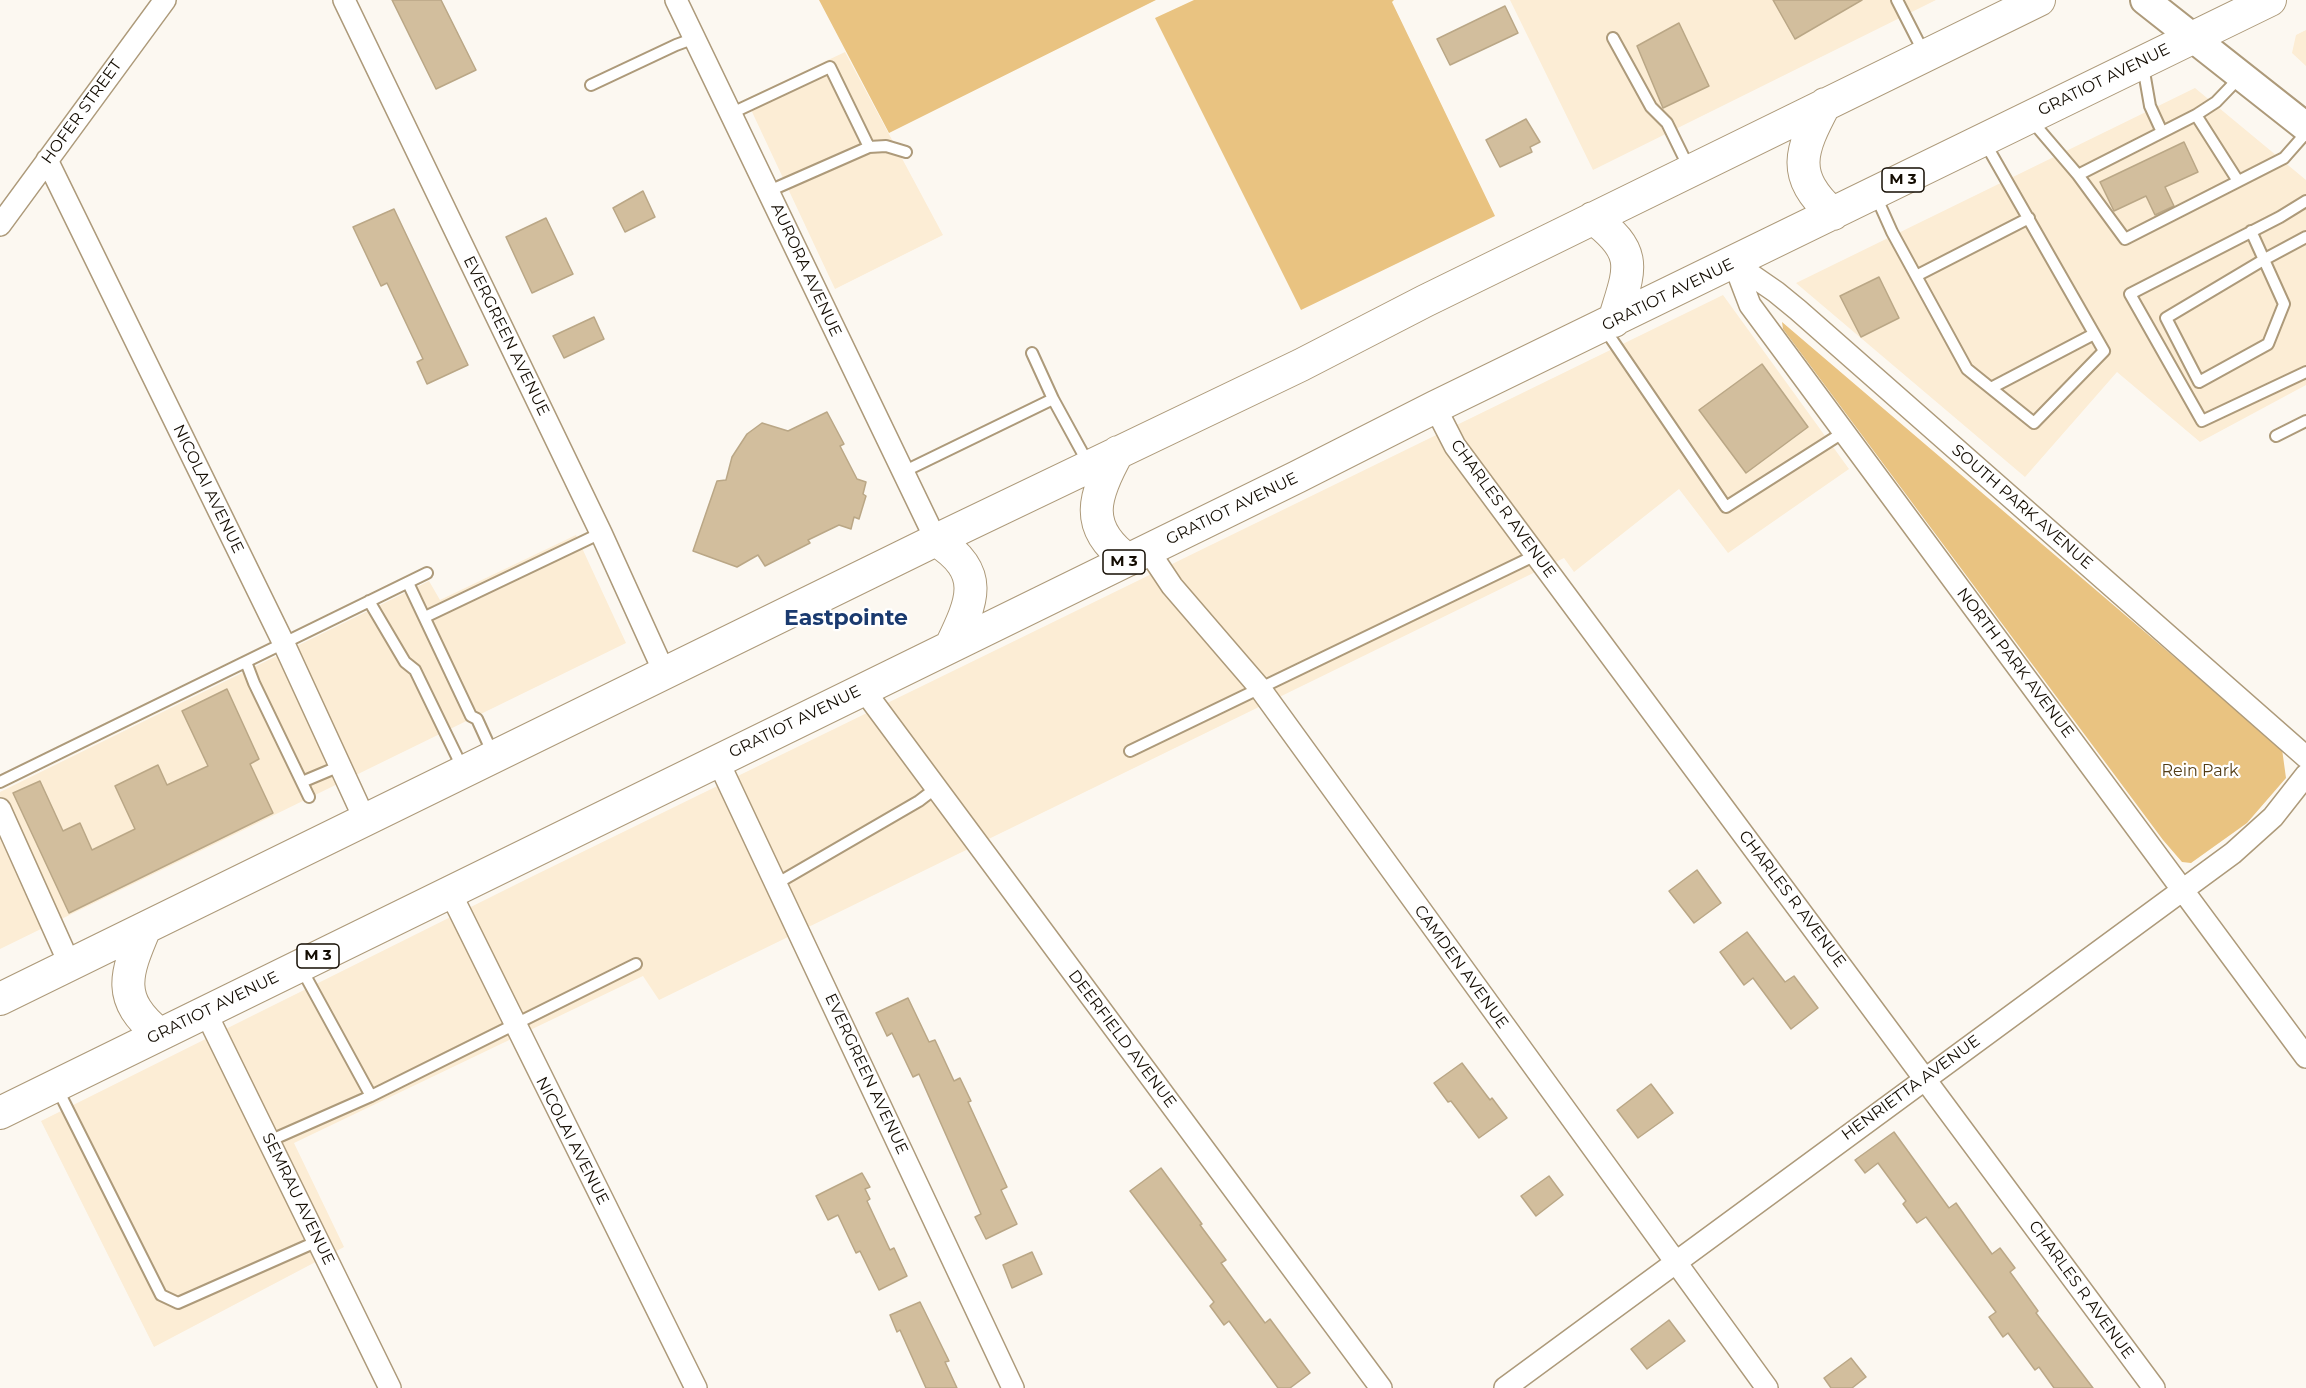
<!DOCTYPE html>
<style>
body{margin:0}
canvas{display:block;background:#fcf8f1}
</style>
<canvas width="2306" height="1388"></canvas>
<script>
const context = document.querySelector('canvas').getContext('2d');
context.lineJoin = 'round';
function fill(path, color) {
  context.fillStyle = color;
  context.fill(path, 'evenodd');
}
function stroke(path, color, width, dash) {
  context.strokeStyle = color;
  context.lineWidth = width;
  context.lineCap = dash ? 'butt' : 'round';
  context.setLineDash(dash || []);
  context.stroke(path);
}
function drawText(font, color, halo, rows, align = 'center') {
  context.font = font + ' Montserrat,sans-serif';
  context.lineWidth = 4.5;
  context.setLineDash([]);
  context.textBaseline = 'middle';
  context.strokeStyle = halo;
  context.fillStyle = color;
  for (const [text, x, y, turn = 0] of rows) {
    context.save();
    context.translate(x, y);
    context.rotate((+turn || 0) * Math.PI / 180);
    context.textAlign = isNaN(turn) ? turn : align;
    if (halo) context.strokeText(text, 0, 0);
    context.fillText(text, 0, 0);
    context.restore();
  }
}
fill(new Path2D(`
 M1510,0H1936L1593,170Z
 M2306,30V66L2292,53L2296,35Z
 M845,52L943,235L835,289L746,99Z
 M2195,88L2306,180V385L2200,442L2117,372L2025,477L1796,283Z
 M1723,295L1849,469L1728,553L1679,489L1574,572L1564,558L659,1000L643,976L294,1143L344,1247L154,1347L41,1121L533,876Z
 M576,535L626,643L0,949V792L429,581L440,600Z`), '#fcedd5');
fill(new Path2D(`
 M819,0H1156L889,133Z
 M1194,0H1394L1392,2L1495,216L1301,310L1155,18Z
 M1782,322L2282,749L2286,778L2247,823L2191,863L2182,862L2163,840L1783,329Z`), '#e9c381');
const building = new Path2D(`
 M392,0H441L476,70L436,89Z
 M1773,0H1862L1795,39Z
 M1505,6L1518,33L1450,65L1437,39Z
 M1679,23L1709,86L1663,108L1637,46Z
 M1526,119L1540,142L1530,147L1532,152L1500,167L1486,140Z
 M2184,142L2198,172L2165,187L2174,206L2155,215L2146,196L2114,211L2100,182Z
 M643,191L655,217L625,232L613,208Z
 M394,209L468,365L427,384L417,362L423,359L387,283L381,286L353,227Z
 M546,218L573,274L532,293L506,237Z
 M1879,277L1899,318L1861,337L1840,296Z
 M594,317L604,339L564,358L553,336Z
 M1762,364L1808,427L1746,473L1699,410Z
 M827,412L844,444L840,446L857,479L866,482L863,494L866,496L859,519L854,517L851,529L839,525L808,540L810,543L765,566L758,555L737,567L693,551L717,481L726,480L732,457L747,434L762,423L788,431Z
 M227,689L259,759L250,764L273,813L69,913L13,793L40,781L63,831L80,823L92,850L135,829L115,786L158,765L167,785L208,766L182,711Z
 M1697,870L1721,903L1694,923L1669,891Z
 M1747,932L1785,982L1794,976L1818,1008L1791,1029L1753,978L1744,985L1720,952Z
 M908,998L929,1042L935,1040L954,1081L960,1078L971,1101L968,1102L1007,1187L1001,1190L1017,1224L986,1239L975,1217L981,1214L919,1074L913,1077L892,1033L887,1036L876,1013Z
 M1462,1063L1490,1100L1492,1098L1507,1118L1479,1138L1451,1101L1448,1102L1434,1083Z
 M1651,1084L1673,1113L1638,1138L1617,1110Z
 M1894,1132L1949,1208L1956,1203L1992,1254L2000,1248L2015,1268L2010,1272L2038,1311L2036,1313L2093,1388H2054L2039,1367L2035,1370L2008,1333L2003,1337L1989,1317L1996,1312L1926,1217L1917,1223L1903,1204L1906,1201L1878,1163L1865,1173L1855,1160Z
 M1161,1168L1202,1224L1200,1225L1226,1260L1221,1263L1265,1323L1270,1319L1310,1373L1290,1388H1278L1229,1321L1224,1325L1210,1306L1214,1302L1130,1191Z
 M862,1173L870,1187L865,1189L870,1199L867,1201L890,1250L894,1248L907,1276L879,1290L860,1251L856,1253L838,1215L828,1220L816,1196Z
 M1549,1176L1563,1195L1536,1216L1521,1196Z
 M1032,1252L1042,1274L1012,1288L1003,1265Z
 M920,1302L949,1361L945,1362L957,1388H926L900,1330L897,1332L890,1315Z
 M1669,1320L1685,1341L1647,1369L1631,1349Z
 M1851,1358L1866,1377L1852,1388H1831L1824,1378Z`);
fill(building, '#d2be9d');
stroke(building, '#baa786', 1.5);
const service = new Path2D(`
 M1897,0L1924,53
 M1613,38L1651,107L1667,123L1690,170
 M2143,66L2150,106L2162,132
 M591,85L676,45L695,38
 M732,113L830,67L869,147
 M2196,115L2216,102L2241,76
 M2031,120L2078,175L2125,239L2284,158L2306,133
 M2078,175L2196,115L2238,181
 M769,191L869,147L886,146L906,152
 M1875,194L1892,232L1967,369L2034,423L2104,351L1984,141
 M2306,201L2280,217L2130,294L2202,421L2306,372
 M2251,231L2284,304L2268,344L2199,382L2166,318L2265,259L2306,237
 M1916,276L2029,218
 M1604,328L1726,507L1844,432
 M1032,353L1053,399
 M1991,388L2094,334
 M2276,436L2306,421
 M903,472L1053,399L1088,463
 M408,583L471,716L477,719L493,754
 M369,601L405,662L415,670L463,769
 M425,617L601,533
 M246,662L254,683L309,797
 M1130,751L1536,555
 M0,782L427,573
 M302,782L340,766
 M776,884L919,801L936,788
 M301,968L371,1096
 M57,1088L161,1295L178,1303L318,1241
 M269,1141L371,1096L636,964`);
const minor = new Path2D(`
 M344,0L601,533L665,674
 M676,0L936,540
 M47,160L284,644L365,820
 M0,225L165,0
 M1734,263L1750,305L2306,1057
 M1734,263L1776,292L1798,310L2306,757
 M1435,407L1455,446L2154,1388
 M1148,550L1172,586L1259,687L1767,1388
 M863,689L1381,1388
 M718,761L1013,1388
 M0,809L70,965
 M450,892L696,1388
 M205,1011L390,1388
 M1505,1388L2233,853L2273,817L2306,775`);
const secondary = new Path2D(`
 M2145,0L2306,127`);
const primary = new Path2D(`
 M1825,104C1800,151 1790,175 1833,214
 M1593,218C1641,254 1629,270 1614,321
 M1118,452C1094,495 1082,527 1128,560
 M936,540C986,572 973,600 951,646
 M145,928C125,975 116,999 159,1034
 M0,999L936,540L1301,365L1425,301L2039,0
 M0,1113L1297,477L1435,407L2270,0`);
stroke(service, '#ad9a7a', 14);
stroke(minor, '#ad9a7a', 24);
stroke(secondary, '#ad9a7a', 32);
stroke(primary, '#ad9a7a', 34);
stroke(service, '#fff', 10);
stroke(minor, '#fff', 21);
stroke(secondary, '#fff', 28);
stroke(primary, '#fff', 32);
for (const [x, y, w] of [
 [1903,180,42],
 [1124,562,42],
 [318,956,42]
]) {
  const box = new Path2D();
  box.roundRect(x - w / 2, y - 12, w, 24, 4.5);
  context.fillStyle = '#fff';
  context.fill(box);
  stroke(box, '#130c02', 1.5);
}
drawText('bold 15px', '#130c02', null, [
 ["M 3",1903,180],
 ["M 3",1124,562],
 ["M 3",318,956]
]);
drawText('16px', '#130c02', '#fff', [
 ["GRATIOT AVENUE",2104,80,-26],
 ["HOFER STREET",82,112,-54],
 ["AURORA AVENUE",806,270,65],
 ["GRATIOT AVENUE",1668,295,-26],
 ["EVERGREEN AVENUE",506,336,64],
 ["NICOLAI AVENUE",208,489,64],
 ["SOUTH PARK AVENUE",2022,507,41],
 ["GRATIOT AVENUE",1232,509,-26],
 ["CHARLES R AVENUE",1503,509,54],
 ["NORTH PARK AVENUE",2015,663,53],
 ["GRATIOT AVENUE",795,722,-26],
 ["CHARLES R AVENUE",1792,899,53],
 ["CAMDEN AVENUE",1461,967,54],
 ["GRATIOT AVENUE",213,1008,-26],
 ["DEERFIELD AVENUE",1122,1039,53],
 ["EVERGREEN AVENUE",866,1074,65],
 ["HENRIETTA AVENUE",1911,1088,-36],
 ["NICOLAI AVENUE",572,1141,63],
 ["SEMRAU AVENUE",298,1199,64],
 ["CHARLES R AVENUE",2081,1290,54]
]);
drawText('16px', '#523c14', '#fff', [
 ["Rein Park",2200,771]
]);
drawText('bold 22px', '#1a3a6f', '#fff', [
 ["Eastpointe",846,619]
]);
</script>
